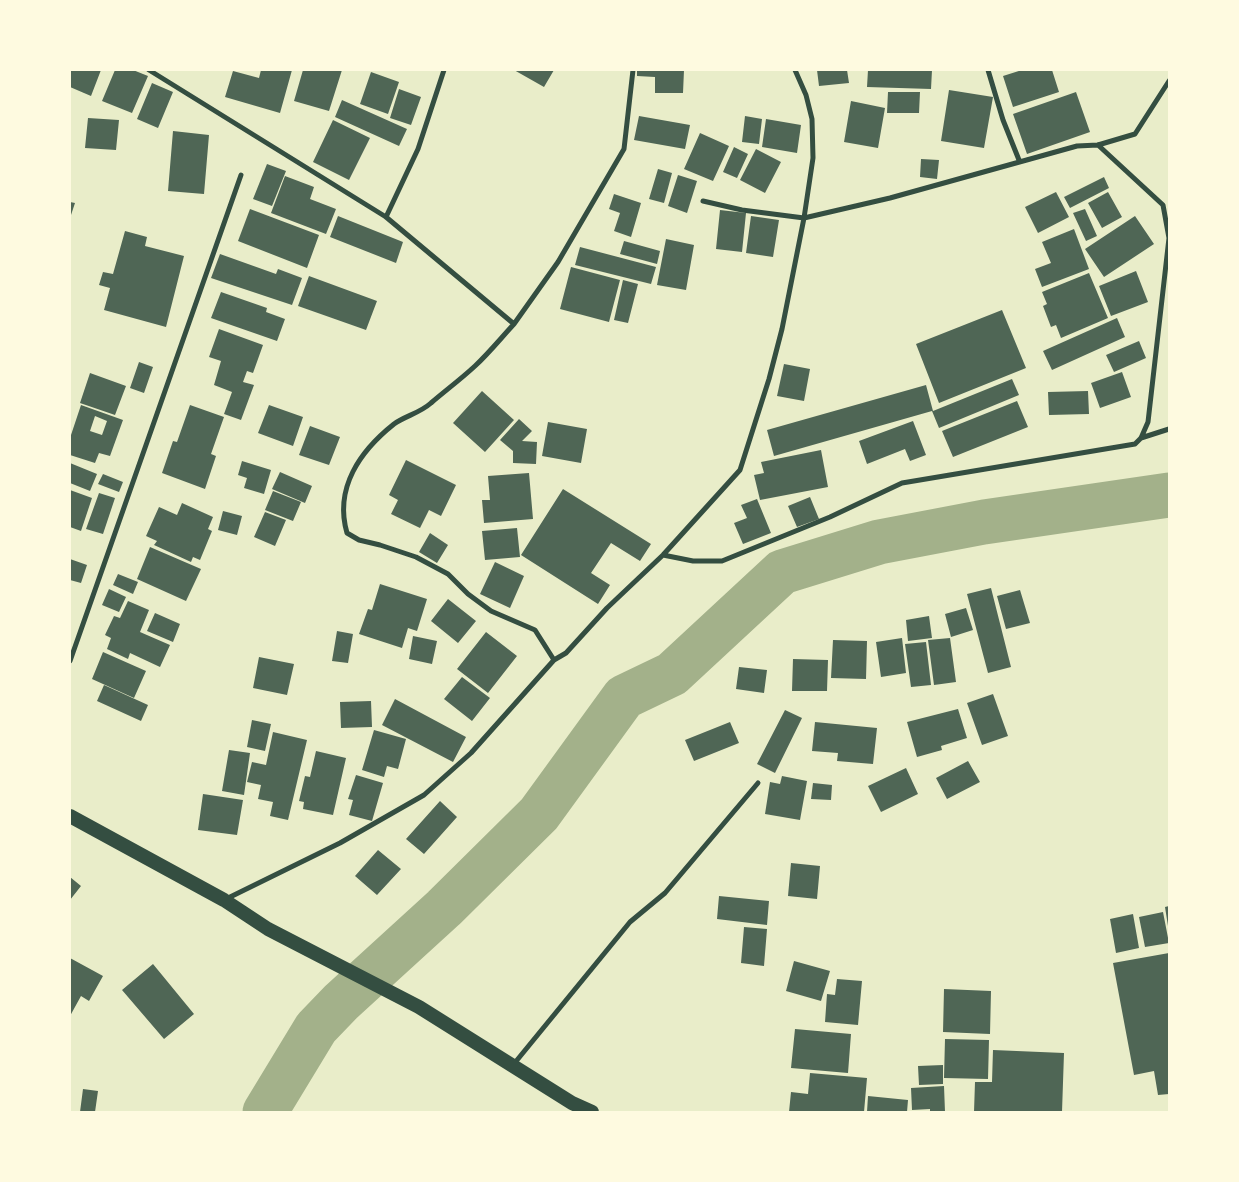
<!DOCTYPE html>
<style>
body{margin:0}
#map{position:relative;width:1239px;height:1182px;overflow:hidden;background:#e9edc9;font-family:Ubuntu,sans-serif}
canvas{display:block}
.frame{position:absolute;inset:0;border:71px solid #fefae0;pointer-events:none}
</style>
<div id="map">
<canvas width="1239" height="1182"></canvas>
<div class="frame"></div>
</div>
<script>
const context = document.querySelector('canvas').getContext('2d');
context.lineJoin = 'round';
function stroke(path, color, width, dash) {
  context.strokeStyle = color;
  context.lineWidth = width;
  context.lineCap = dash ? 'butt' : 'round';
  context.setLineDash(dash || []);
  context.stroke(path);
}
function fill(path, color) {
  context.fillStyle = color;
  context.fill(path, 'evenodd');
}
stroke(new Path2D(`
 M265,1112L316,1028L341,1002L444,908L539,814L624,697L672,674L782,572L879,542L984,522L1169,495`), '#a3b18a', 45);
fill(new Path2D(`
 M70,70H101L91,96L70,87Z
 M115,70H133L148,76L132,113L102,101Z
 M261,70H292L280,113L225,97L233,71L259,78Z
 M303,70H342L329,111L294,101Z
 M514,70H554L544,87Z
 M637,70H684L683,93H655V77L637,76Z
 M817,70H847L849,83L819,86Z
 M868,70H932L931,89L867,87Z
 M1022,70H1052L1059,92L1013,107L1003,76Z
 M371,72L399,82L388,114L360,104Z
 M152,83L173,92L158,128L137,119Z
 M399,89L421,97L411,125L390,118Z
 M949,90L993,97L984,148L941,141Z
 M888,92H920L919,113H887Z
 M1076,92L1090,132L1027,154L1013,114Z
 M342,100L407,129L399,146L335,117Z
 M851,101L885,108L878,148L844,142Z
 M639,116L690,125L685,149L634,140Z
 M745,116L762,119L759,144L742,142Z
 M88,118L119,120L116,150L85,148Z
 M766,119L801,125L797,153L762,147Z
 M333,120L370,138L349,180L313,162Z
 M173,131L209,135L204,194L168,191Z
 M700,133L729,146L713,181L684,169Z
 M734,147L748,154L737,178L723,172Z
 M756,149L781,162L765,193L740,180Z
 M921,159L939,160L937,179L920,177Z
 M267,164L286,171L272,206L253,199Z
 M658,169L672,173L664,203L649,199Z
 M678,175L697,181L687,213L668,206Z
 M285,176L314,187L310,199L336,209L326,234L271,213Z
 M1104,177L1109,188L1070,208L1064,197Z
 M1056,192L1069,217L1038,233L1025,207Z
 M1108,192L1122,217L1102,228L1088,203Z
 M614,194L641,203L631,237L614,231L620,213L609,209Z
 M70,202L75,203L70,218Z
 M250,209L319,235L307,268L238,241Z
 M1085,209L1097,236L1086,241L1073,213Z
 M720,210L746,213L742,252L716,249Z
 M338,216L403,242L396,263L330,237Z
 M751,216L779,220L773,257L746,253Z
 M1135,216L1154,244L1104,277L1085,249Z
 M1074,229L1089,269L1042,287L1035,269L1051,263L1042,242Z
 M125,231L147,237L145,246L184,256L166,327L104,310L110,288L99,285L103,272L113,274Z
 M666,239L694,245L686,290L657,285Z
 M624,241L660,251L657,264L620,254Z
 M580,247L656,267L651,284L575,265Z
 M220,254L276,274L278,269L302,278L292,305L211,278Z
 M571,267L620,280L609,322L560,309Z
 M1136,271L1148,302L1111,316L1099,286Z
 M1089,273L1108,318L1061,338L1056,325L1051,327L1043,306L1047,304L1042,292Z
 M309,276L377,301L366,330L298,306Z
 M623,280L638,284L628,323L614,320Z
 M221,292L267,308L266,312L285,319L277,341L211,318Z
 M1002,310L1026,368L939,403L916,344Z
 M1117,318L1125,337L1052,370L1043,351Z
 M219,329L263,345L253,373L247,371L243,382L254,385L241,420L224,414L232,392L214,385L221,361L209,357Z
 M1139,341L1146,358L1114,372L1106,355Z
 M139,362L153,367L144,393L130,388Z
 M784,364L810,369L804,401L777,396Z
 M1122,372L1131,397L1100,408L1091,383Z
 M90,373L126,386L115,415L80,403Z
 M1012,379L1019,395L939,428L932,411L774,456L767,430L926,385L933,411Z
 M482,391L514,420L485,452L453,423Z
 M1088,391L1089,414L1049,415L1048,392Z
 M1017,401L1028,427L953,457L942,431Z
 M81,405L123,420L110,456L99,453L95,463L70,455V438ZM95,416L107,421L102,435L90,431Z
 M190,405L224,417L211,454L216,456L205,489L162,473L173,441L177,442Z
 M269,405L303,417L293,446L258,433Z
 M519,419L532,431L522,441L537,442L536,464L513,463V451L500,440Z
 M913,421L926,455L910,461L905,449L867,464L859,441Z
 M548,422L587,429L581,463L542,456Z
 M310,426L340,437L329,465L299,455Z
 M821,450L828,487L760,500L754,475L764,473L761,462Z
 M406,460L456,485L441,516L429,510L420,528L391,514L398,500L389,495Z
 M242,461L271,470L264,494L244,488L247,478L238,475Z
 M70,463L97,474L90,491L70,483Z
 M280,472L312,486L305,503L272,489Z
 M529,473L533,519L484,523L482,500H490L488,476Z
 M103,474L123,482L119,492L98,484Z
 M563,489L651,544L640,561L611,543L591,573L610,585L598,604L521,555Z
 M70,490L92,498L81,531L70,527Z
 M273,491L301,502L293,521L265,510Z
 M99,493L115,498L103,534L86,529Z
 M810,497L819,519L797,527L788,506Z
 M757,499L771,533L743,544L734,523L747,518L741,505Z
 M182,503L213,517L208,529L212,531L200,560L193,557L191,562L154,545L157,541L146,536L159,507L177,515Z
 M223,511L242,516L237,535L218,530Z
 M265,512L286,520L275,546L254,537Z
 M517,528L520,557L485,560L482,531Z
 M430,533L448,545L437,563L419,552Z
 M150,547L201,569L186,601L137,579Z
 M70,559L87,565L81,583L70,580Z
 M495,562L524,576L510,608L480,594Z
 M118,574L138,582L133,594L113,585Z
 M380,584L427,599L417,631L408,628L402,648L359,634L368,609L372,610Z
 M991,588L1011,667L988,673L967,594Z
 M109,589L126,597L119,612L102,605Z
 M1020,590L1030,623L1006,629L997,596Z
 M448,599L476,621L458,643L431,621Z
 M128,601L149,610L140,632L170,645L160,667L130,653L128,659L107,649L111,638L105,635L114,616L120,618Z
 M966,608L973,630L951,637L945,614Z
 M155,613L180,624L173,642L147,631Z
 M929,616L932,638L908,641L906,620Z
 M337,631L353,634L348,663L332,661Z
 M486,632L517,656L488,693L457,669Z
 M413,636L437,641L432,664L409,659Z
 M902,638L906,673L881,677L876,642Z
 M950,638L956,682L934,685L928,640Z
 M833,640L867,641L866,679L831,678Z
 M926,642L931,685L911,687L905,644Z
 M103,652L146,671L134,698L92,679Z
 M259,657L294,664L287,695L253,688Z
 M793,659L828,660L827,691H792Z
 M739,667L767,670L764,693L736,689Z
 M462,677L490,698L472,721L444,699Z
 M104,685L148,705L141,721L97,701Z
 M993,694L1008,736L982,745L967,703Z
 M395,699L466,737L453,762L382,725Z
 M371,701L372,727L341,728L340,702Z
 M958,709L967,738L941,746L942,750L917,757L907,722Z
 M785,710L802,718L775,773L757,764Z
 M252,720L271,724L265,751L247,747Z
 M730,722L739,743L694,761L685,740Z
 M815,722L877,728L873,764L837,761L838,753L812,751Z
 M374,730L406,739L398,769L387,766L384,777L362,770Z
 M273,732L307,740L288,820L270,816L273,802L258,799L261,785L247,782L252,762L266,765Z
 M229,750L250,753L244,795L222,791Z
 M316,751L346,758L333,815L303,809L304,802L299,801L305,776L310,777Z
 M968,761L980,782L947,799L936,778Z
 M906,768L918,794L881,812L868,786Z
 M356,775L383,783L372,821L349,815L353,800L348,799Z
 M782,776L807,781L800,820L765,814L770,782L780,784Z
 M813,783L832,785L831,800L811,799Z
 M203,794L243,800L237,835L198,830Z
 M440,801L457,817L424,854L406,839Z
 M378,850L401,869L377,895L355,876Z
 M791,863L820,866L817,899L788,896Z
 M70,877L81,886L70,900Z
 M719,896L769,901L767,925L717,919Z
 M1169,906V926H1168L1165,907Z
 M1163,912L1169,943L1145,947L1139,917Z
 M1133,914L1139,948L1116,953L1110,919Z
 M744,927L767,929L764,966L741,963Z
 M1169,953V1094L1158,1095L1154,1071L1134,1075L1113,963Z
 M70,958L103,976L89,1001L81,996L70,1016Z
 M794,961L830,971L821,1001L786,991Z
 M153,964L194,1014L164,1039L122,990Z
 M837,979L862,981L858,1025L825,1022L827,994L835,995Z
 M944,989L991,991L990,1034L943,1032Z
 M795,1029L851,1034L848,1073L791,1068Z
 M945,1039L989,1040L988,1079L944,1078Z
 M993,1050L1064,1053L1062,1112H974L975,1082H992Z
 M943,1065V1084L919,1085L918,1066Z
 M810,1073L867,1078L864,1112H789L791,1092L808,1094Z
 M944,1086L945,1112H930V1109L912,1110L911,1088Z
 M83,1089L98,1091L95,1112H80Z
 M868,1096L908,1100L907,1112H867Z`), '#4f6655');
stroke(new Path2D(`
 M149,70L386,217L514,324C501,338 489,353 475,366C461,379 445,391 431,403C420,413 405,416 394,424C360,451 334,488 347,533L359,540L380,545L416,557L448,574L468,594L491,611L535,630L554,660
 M988,70L1003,120L1019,160
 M703,201L742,210L804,218L890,198L1077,146L1098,145L1135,134L1169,81
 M386,217L418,149L444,70
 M514,324L558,262L624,149L633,70
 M1141,438L1169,429
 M663,555L693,561H722L830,517L902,483L1135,444L1141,438L1148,422L1169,238L1163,205L1098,145
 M70,661L241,175
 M226,899L340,843L424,795L471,753L554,660L566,653L607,608L663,555L740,470L769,379L782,329L804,218L813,158L812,119L806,95L795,70
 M513,1065L630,922L665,893L758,783`), '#344e41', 5);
stroke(new Path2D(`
 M70,816L224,900L268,929L419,1007L572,1103L592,1112`), '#344e41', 14);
</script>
